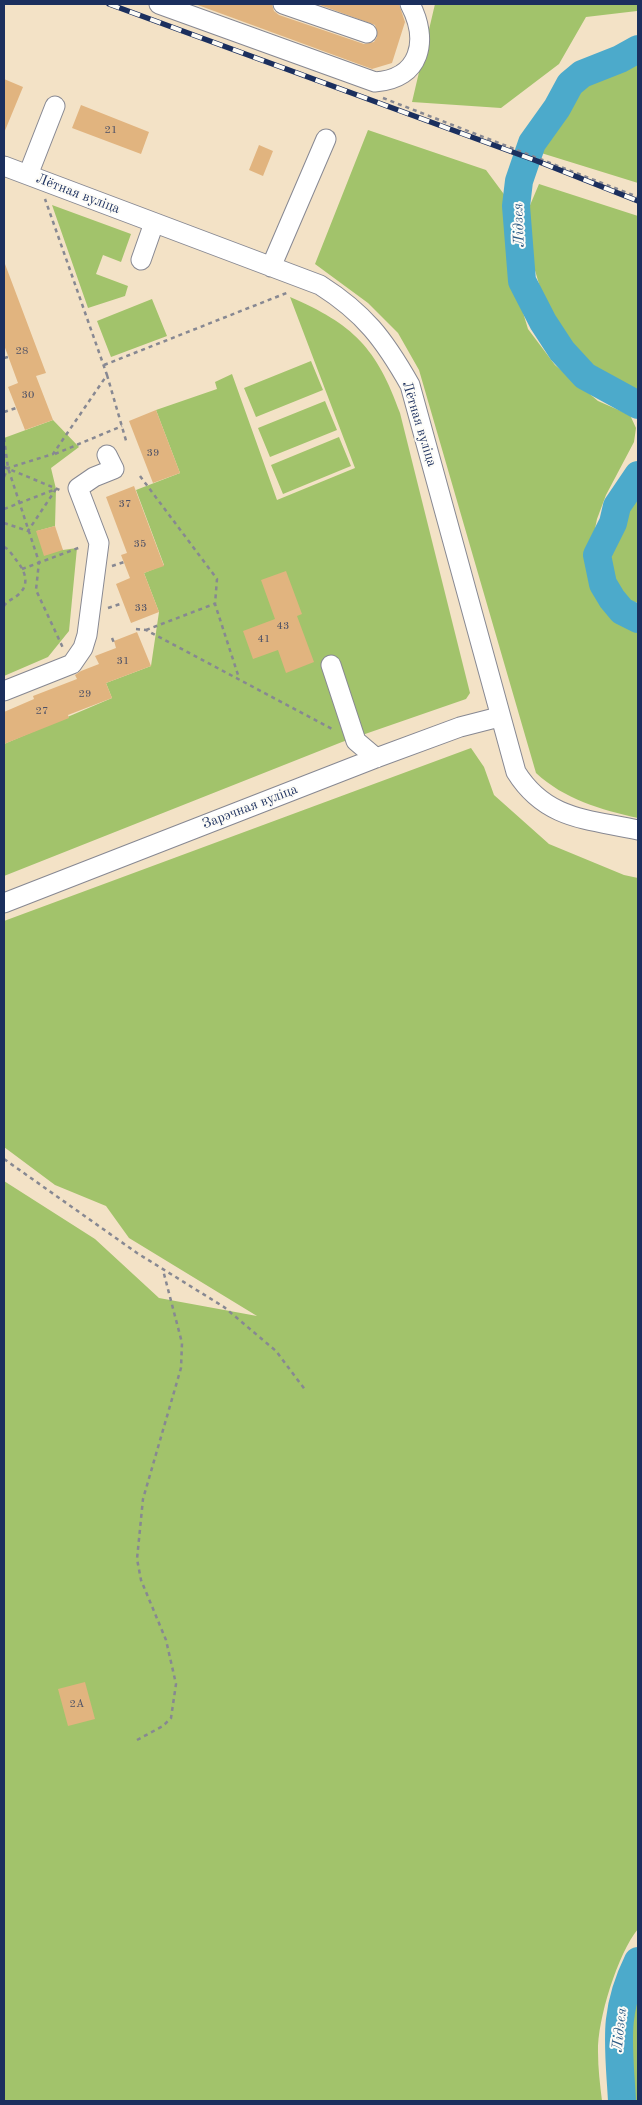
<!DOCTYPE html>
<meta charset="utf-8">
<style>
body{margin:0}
#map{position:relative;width:642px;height:2105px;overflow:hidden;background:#f3e2c6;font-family:"Old Standard TT",serif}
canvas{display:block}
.frame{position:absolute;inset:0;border:5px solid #1b2f5e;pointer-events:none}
</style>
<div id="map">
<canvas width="642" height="2105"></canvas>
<div class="frame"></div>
</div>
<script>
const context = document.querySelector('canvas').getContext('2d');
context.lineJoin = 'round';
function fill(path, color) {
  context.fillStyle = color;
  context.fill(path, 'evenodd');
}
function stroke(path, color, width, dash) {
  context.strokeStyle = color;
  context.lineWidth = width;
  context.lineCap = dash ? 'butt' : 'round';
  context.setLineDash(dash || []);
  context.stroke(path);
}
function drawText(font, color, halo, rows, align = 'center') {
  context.font = font + ' "Old Standard TT",serif';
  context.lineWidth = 4;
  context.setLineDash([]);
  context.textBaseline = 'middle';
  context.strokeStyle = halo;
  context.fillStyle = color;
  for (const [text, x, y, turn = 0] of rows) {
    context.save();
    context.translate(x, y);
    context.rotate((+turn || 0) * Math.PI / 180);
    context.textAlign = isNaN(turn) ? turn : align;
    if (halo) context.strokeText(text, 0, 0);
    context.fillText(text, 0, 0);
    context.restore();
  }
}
fill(new Path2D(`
 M435,4H638L637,11L586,17L559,64L501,108L412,102Z
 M638,49V183L538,152L573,87L617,66Z
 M368,130L486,170L506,197L512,276L528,329L555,365L598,401L630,415L636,428L634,442L606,495L597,519L590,553L591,577L609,612L638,629V818C601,810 564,799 536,773L419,370L398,333L368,303L315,264Z
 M539,184L638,216V393L627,384L607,376L571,350L549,318L534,267L528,210Z
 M52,205L131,234L121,262L103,255L96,274L128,286L125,296L88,308Z
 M290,297C353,324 377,348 400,413L470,693L466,699L342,742L4,876V744L112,698L106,683L151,666L159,612L144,573L164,565L136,490L180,473L156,410L217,389L215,382L232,374L277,500L355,468Z
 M152,299L167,336L111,357L97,321Z
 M311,361L323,390L256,417L244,388Z
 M325,401L337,430L270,457L258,428Z
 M53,420L79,447L51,468L56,489L55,526L37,531L63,550L77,548L69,631L48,657L4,676V438Z
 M339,437L351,466L283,494L271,465Z
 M638,489V603L622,599C618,591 610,580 608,571C602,542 624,512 638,489Z
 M471,748L484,767L494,795L549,844L624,875L638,878V1929C618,1953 597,2020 598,2052C598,2068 600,2085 602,2101H4V1181L95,1239L159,1298L257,1316L129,1238L106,1206L55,1185L4,1147V921Z
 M638,1989V2101H630C631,2084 627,2068 626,2050C625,2031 631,2006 638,1989Z`), '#a2c36b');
stroke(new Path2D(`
 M638,49L620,59L582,74L570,84L557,108L532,143L519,181L516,206L522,281L543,322L562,351L585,376L638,405
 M638,475L617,506L613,523L597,555L603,584L612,599L622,611L638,619
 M622,2101C619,2045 612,2014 638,1961`), '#4caacb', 28);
fill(new Path2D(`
 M195,4H272L274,11L279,15L364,44L374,42L377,37L375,25L317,4H399L405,22L392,63L372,69Z
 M4,79L23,87L4,133Z
 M81,105L149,132L141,154L72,128Z
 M259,145L273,151L263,176L249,170Z
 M5,264L46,373L36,376L53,420L25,430L8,387L18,383L4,345Z
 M156,410L180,473L153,483L129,421Z
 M134,486L164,566L144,573L159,612L131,623L116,584L130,578L121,555L127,553L106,497Z
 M55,526L63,550L44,556L36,531Z
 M286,571L302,614L297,616L314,662L286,673L278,650L253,659L243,631L275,619L261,580Z
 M137,632L151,666L106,683L112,698L68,715L69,718L4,744V712L34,699L33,696L77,679L75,675L81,671L99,664L95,656L116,648L114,641Z
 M85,1682L95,1719L68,1726L58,1689Z`), '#e1b47f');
const minor = new Path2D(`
 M159,4L375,82C421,79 429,40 410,4
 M283,4L367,33
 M4,166L320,285C364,313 384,339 410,385L516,772C546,820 588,819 638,830
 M28,175L55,106
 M141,260L154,223
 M271,267L326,139
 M331,665L356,741L376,758
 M4,691L72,664L83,648L87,635L99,543L78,488L94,477L114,469L107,455
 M4,903L376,758L460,727L499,717`);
stroke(minor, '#878892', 21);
stroke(new Path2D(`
 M383,98L638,197
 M4,358L8,357
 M104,365L289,292
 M107,375L127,444
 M4,412L16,408
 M4,438L8,468L39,562L36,590L63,648
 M55,454L122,426
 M4,467L62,491
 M140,476L217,579L215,604L239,678
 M4,477L8,468L53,454L107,375L45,199
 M4,509L56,489
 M4,523L28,531L56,489
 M4,547C9,549 13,556 17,561C25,571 30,584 19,594C14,599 8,600 4,606
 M112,566L127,561
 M22,569L81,547
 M108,608L123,603
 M136,629L146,630L334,730
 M146,630L214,604
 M112,638L115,645
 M4,1159L137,1253L224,1307L276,1351L306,1391
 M137,1740L163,1726L171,1718L176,1684L166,1640L141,1580L137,1559L143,1499L181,1368L182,1343L163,1270`), '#878892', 2.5, [4, 4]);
stroke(minor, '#fff', 19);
const rail = new Path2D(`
 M109,4L537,161L638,201`);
stroke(rail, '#1b2f5e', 5.5);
stroke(rail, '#fdfcf7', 4, [11]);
drawText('11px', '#4c5066', null, [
 ["21",111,130],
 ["28",22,351],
 ["30",28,395],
 ["39",153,453],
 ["37",125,504],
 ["35",140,544],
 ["33",141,608],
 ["43",283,626],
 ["41",264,639],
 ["31",123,661],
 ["29",85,694],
 ["27",42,711],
 ["2А",77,1704]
]);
drawText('14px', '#1b2f5e', '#fdfcf7', [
 ["Лётная вуліца",78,194,21],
 ["Лётная вуліца",419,424,73],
 ["Зарэчная вуліца",250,807,-21]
]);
drawText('italic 15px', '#2c5a84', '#fdfcf7', [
 ["Лідзея",519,225,-92],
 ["Лідзея",620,2030,-84]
]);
</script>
